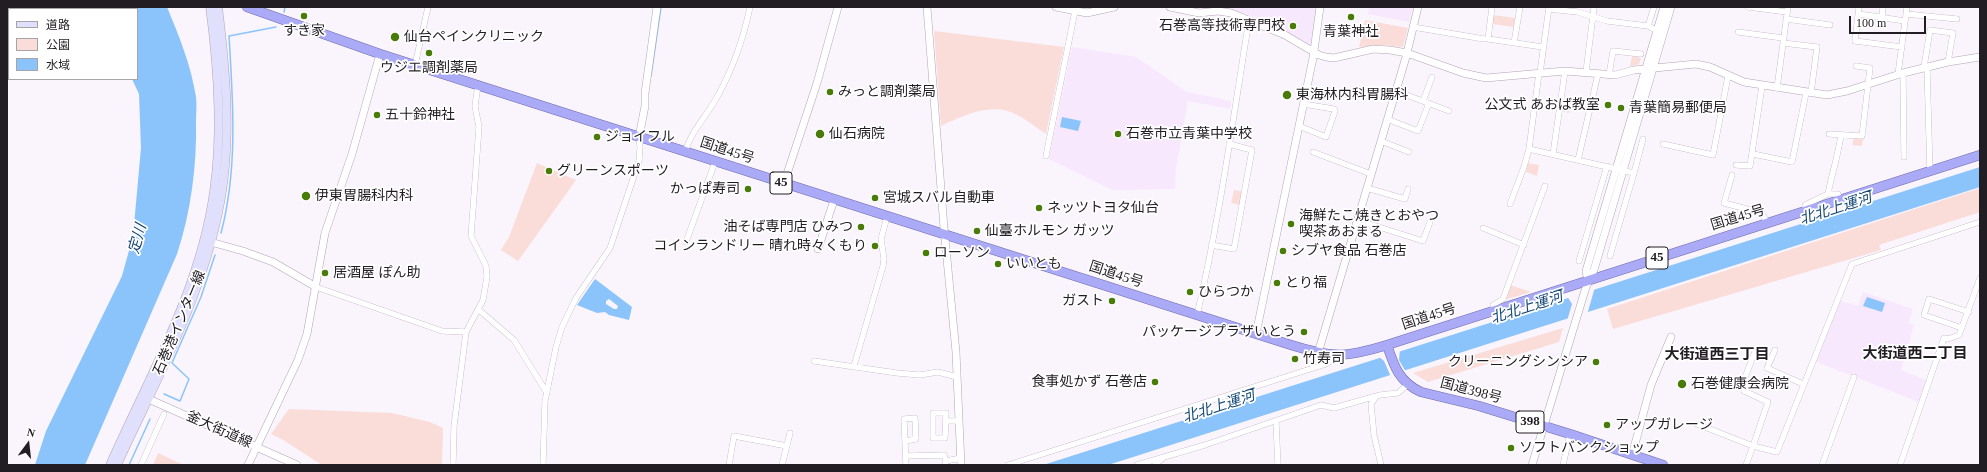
<!DOCTYPE html>
<meta charset="utf-8">
<style>
body{margin:0}
#map{position:relative;width:1987px;height:472px;overflow:hidden;background:#faf4fc;font-family:"Times New Roman","Noto Sans JP",serif}
canvas{display:block}
.frame{position:absolute;inset:0;border:8px solid #221c23;pointer-events:none}
.legend{position:absolute;left:8px;top:8px;width:130px;height:72px;box-sizing:border-box;background:#fff;border:1px solid #a7a4a7;margin:0;padding:5px 7px;list-style:none;font-size:12px;color:#221c23}
.legend li{display:flex;align-items:center;gap:8px;height:20px}
.legend b{width:20px;border:1px solid #a7a4a7}
.north{position:absolute;left:8px;top:424px;width:40px;height:40px;-webkit-text-stroke:3px #fff;paint-order:stroke;rotate:15deg;font-size:11px;font-weight:700;line-height:16px;text-align:center;color:#221c23}
.north::after{content:'';display:block;margin:auto;width:14px;height:18px;background:#221c23;clip-path:polygon(50% 0,100% 100%,50% 72%,0 100%)}
.scale{position:absolute;left:1849px;top:16px;width:77px;height:18px;box-sizing:border-box;border:2px solid #221c23;border-top:0;padding-left:5px;font-size:12px;line-height:14px;white-space:nowrap;color:#221c23;-webkit-text-stroke:3px #fff;paint-order:stroke}
</style>
<div id="map">
<canvas width="1987" height="472"></canvas>
<div class="frame"></div>
<ul class="legend">
<li><b style="height:5px;background:#e0dffc"></b>道路</li>
<li><b style="height:11px;background:#faddd9"></b>公園</li>
<li><b style="height:11px;background:#8ac4fb"></b>水域</li>
</ul>
<div class="north">N</div>
<div class="scale">100 m</div>
</div>
<script>
const context = document.querySelector('canvas').getContext('2d');
context.lineJoin = 'round';
function fill(path, color) {
  context.fillStyle = color;
  context.fill(path, 'evenodd');
}
function stroke(path, color, width, dash) {
  context.strokeStyle = color;
  context.lineWidth = width;
  context.lineCap = dash ? 'butt' : 'round';
  context.setLineDash(dash || []);
  context.stroke(path);
}
function drawText(font, color, halo, rows, align = 'center') {
  context.font = font + ' "Times New Roman","Noto Sans JP",serif';
  context.lineWidth = 3.5;
  context.setLineDash([]);
  context.textBaseline = 'middle';
  context.strokeStyle = halo;
  context.fillStyle = color;
  for (const [text, x, y, turn = 0] of rows) {
    context.save();
    context.translate(x, y);
    context.rotate((+turn || 0) * Math.PI / 180);
    context.textAlign = isNaN(turn) ? turn : align;
    if (halo) context.strokeText(text, 0, 0);
    context.fillText(text, 0, 0);
    context.restore();
  }
}
fill(new Path2D(`
 M1203,7H1317L1311,45L1247,14L1222,8L1202,9Z
 M1369,7H1413L1409,22L1368,14Z
 M1072,47L1136,57L1187,92L1231,101L1230,109L1188,101L1176,169L1175,189L1112,190L1049,159Z
 M1863,292L1913,309L1908,323L1914,325L1901,370L1928,381L1919,402L1814,361L1838,300L1858,306Z`), '#f8e8fd');
fill(new Path2D(`
 M1493,15L1515,18L1514,27L1492,24Z
 M1365,20L1408,28L1403,47L1383,45L1359,47Z
 M934,31L1064,47L1046,134C1036,127 1026,119 1015,114C992,102 962,116 941,126Z
 M1632,56L1641,58L1639,64L1630,67Z
 M1563,101H1571L1569,113L1562,111Z
 M1854,139H1863L1862,146L1852,145Z
 M537,163L576,180L518,261L501,250L509,237Z
 M1528,163L1539,165L1537,176L1526,172Z
 M1980,188V212L1879,245L1881,250L1613,329L1607,309Z
 M1234,190L1242,192L1239,205L1231,203Z
 M1510,285L1531,292L1504,300Z
 M1563,328L1559,342L1428,382L1413,373Z
 M289,409L392,413L430,422L443,428L442,465H322L283,440L271,434Z
 M158,453L184,465H153Z`), '#faddd9');
fill(new Path2D(`
 M79,7H167C179,36 191,65 196,97C197,105 196,113 196,121C197,165 191,212 177,254L85,465H35L46,431L122,276L133,236L141,148L139,94L132,79H137V9H83Z
 M1062,117L1081,121L1078,131L1060,127Z
 M1980,167V187L1108,465H1043Z
 M595,279L632,307L629,320L609,315L605,312L597,313L577,305ZM609,299L618,306L617,309H614L606,304V301Z
 M1867,297L1885,303L1882,312L1863,306Z`), '#8ac4fb');
fill(new Path2D(`
 M1595,287L1587,315L1567,321L1572,304L1567,296Z
 M1400,349L1399,360L1406,372L1391,377L1384,361L1378,356Z`), '#faf4fc');
stroke(new Path2D(`
 M284,12L285,7
 M651,76L661,7
 M221,233C238,169 233,101 229,36L276,27
 M164,394L180,401L189,379L172,363L201,297L215,255
 M129,465L150,419`), '#8ac4fb', 1.5);
const minor = new Path2D(`
 M1492,7L1488,39L1543,47
 M1748,7L1787,12
 M1859,7L1855,41L1902,47
 M1548,9L1578,12L1607,21L1648,26L1656,30
 M1859,14L1905,21
 M1906,14L1957,19
 M1882,17L1883,7
 M1786,19L1830,25
 M1648,26L1654,7
 M1413,27L1484,39
 M1738,32L1783,38
 M1514,43L1520,7
 M1783,43L1817,47L1811,93
 M415,65L428,7
 M1924,67L1930,30L1953,33L1948,62
 M1927,67L1930,172
 M1586,72L1594,7
 M1540,73L1549,7
 M1903,73L1904,157
 M1898,74L1907,7
 M1609,75L1613,51L1641,54
 M1777,88L1788,7
 M1396,91L1449,111
 M1423,101L1432,77
 M1387,119L1418,131L1429,103
 M1299,126L1326,137L1335,111L1334,109L1303,104
 M1829,134L1862,136L1870,68L1856,66
 M1381,141L1409,152
 M1663,144L1713,155L1728,76
 M1529,149L1634,173L1610,256
 M685,152C690,134 703,120 713,104C731,74 743,41 750,7
 M1313,152L1371,174
 M1553,154L1565,71
 M1753,154L1792,162L1806,93
 M1046,156L1075,11
 M1578,160L1598,74
 M1736,165L1750,166L1762,86
 M1634,173L1643,139
 M1732,175L1724,203L1762,213L1767,223
 M1367,188L1405,199L1408,189
 M1828,194H1838L1840,200
 M1510,204L1524,167L1529,149L1539,73
 M1805,211V205L1828,194C1832,173 1838,156 1841,135
 M1357,220L1423,241L1430,222
 M1483,228L1524,245
 M686,242L715,162
 M1211,245L1234,249L1252,150L1229,144
 M1579,261L1607,166
 M316,287L442,331L466,332
 M479,310L514,340L547,393
 M1494,311L1493,305L1503,299L1545,186
 M1197,315C1220,218 1233,118 1249,20
 M1962,328L1924,315L1929,299L1969,312
 M1775,350L1767,368L1803,384
 M814,361L897,373L920,375L938,372L957,377
 M854,366L883,266L884,259L881,239L887,217
 M1376,397L1371,404L1374,435L1381,465
 M933,413H946L945,438H933Z
 M946,421H959
 M1276,422L1278,465
 M1697,424L1753,446L1768,402L1744,391L1747,383L1744,380L1756,349
 M906,441L916,439L915,418L904,419L906,465
 M907,456L944,455L946,461L945,465
 M946,461L961,458
 M141,465L164,414
 M453,465L454,426L466,332L483,300L487,277L486,266L471,236L479,127L475,106L478,85
 M543,465L545,401L556,347L562,327L576,298L610,248L639,161L640,147L639,137
 M729,465L734,436L787,446
 M782,465L790,433
 M1008,465L1326,364L1330,361L1333,356
 M1137,465L1205,445L1321,405L1334,408L1380,395L1398,393L1408,384
 M1155,465L1164,457
 M1563,465L1570,434
 M1746,465L1753,446L1777,452L1852,264L1980,222
 M1822,465L1854,377
 M1900,465L1944,338L1948,339L1959,335L1980,278`);
const tertiary = new Path2D(`
 M927,7L944,228L956,352L961,465
 M1056,7L1087,13L1114,7
 M1170,7L1199,13L1218,11L1231,13L1285,35L1319,55L1326,57L1334,58L1373,49L1390,50L1407,53L1463,73L1486,78L1565,71L1615,75L1634,70L1696,64L1710,67L1744,82L1827,95L1847,91L1903,73L1948,62L1980,57
 M639,137L645,106V93L657,7
 M784,183L817,83L838,7
 M207,241L243,251L273,262L316,287
 M818,249L834,200
 M1588,281L1586,271L1664,7
 M1256,334L1313,58L1320,7
 M1318,353L1406,57L1418,7
 M144,397L297,465
 M1632,455L1651,385L1671,337
 M248,465L298,360L307,334L325,233L352,154L380,54
 M1532,465L1586,287L1594,270L1671,7`);
const secondary = new Path2D(`
 M110,465C149,377 201,288 214,191C223,131 218,67 210,7
 M117,465C156,380 203,296 220,203C232,139 226,71 218,7`);
const trunk = new Path2D(`
 M247,7L380,54L1291,345C1334,358 1344,358 1387,345L1980,155
 M1387,345C1394,366 1399,382 1421,392L1479,406L1570,434L1663,465`);
stroke(minor, '#b2a4b6', 6);
stroke(tertiary, '#b2a4b6', 8);
stroke(secondary, '#b2a4b6', 9);
stroke(trunk, '#6d6bac', 10);
stroke(minor, '#fff', 5.5);
stroke(tertiary, '#fff', 7);
stroke(secondary, '#e0dffc', 8);
stroke(trunk, '#abaaf7', 9);
for (const [x, y, r, color] of [
 [304,16,4,"#497b09"],
 [1351,17,4,"#497b09"],
 [1293,26,4,"#497b09"],
 [395,37,5,"#497b09"],
 [429,53,4,"#497b09"],
 [830,92,4,"#497b09"],
 [1287,95,5,"#497b09"],
 [1608,105,4,"#497b09"],
 [1621,108,4,"#497b09"],
 [377,115,4,"#497b09"],
 [820,134,5,"#497b09"],
 [1118,134,4,"#497b09"],
 [597,137,4,"#497b09"],
 [549,171,4,"#497b09"],
 [748,189,4,"#497b09"],
 [306,196,5,"#497b09"],
 [875,198,4,"#497b09"],
 [1039,208,4,"#497b09"],
 [1291,224,4,"#497b09"],
 [861,227,4,"#497b09"],
 [977,231,4,"#497b09"],
 [875,246,4,"#497b09"],
 [1283,251,4,"#497b09"],
 [926,253,4,"#497b09"],
 [998,264,4,"#497b09"],
 [325,273,4,"#497b09"],
 [1277,283,4,"#497b09"],
 [1190,292,4,"#497b09"],
 [1112,301,4,"#497b09"],
 [1304,332,4,"#497b09"],
 [1295,359,4,"#497b09"],
 [1596,362,4,"#497b09"],
 [1155,382,4,"#497b09"],
 [1682,384,5,"#497b09"],
 [1607,425,4,"#497b09"],
 [1511,448,4,"#497b09"]
]) {
  const dot = new Path2D();
  dot.arc(x, y, r, 0, 2 * Math.PI);
  context.fillStyle = color;
  context.fill(dot);
  stroke(dot, '#fff', 1.5);
}
for (const [x, y, w] of [
 [781,183,22],
 [1657,258,22],
 [1530,422,28]
]) {
  const box = new Path2D();
  box.roundRect(x - w / 2, y - 11, w, 22, 3);
  context.fillStyle = '#fff';
  context.fill(box);
  stroke(box, '#221c23', 1);
}
drawText('bold 13px', '#221c23', null, [
 ["45",781,183],
 ["45",1657,258],
 ["398",1530,422]
]);
drawText('14px', '#221c23', '#fff', [
 ["石巻高等技術専門校",1285,26,"right"],
 ["すき家",304,31,"center"],
 ["青葉神社",1351,32,"center"],
 ["仙台ペインクリニック",404,37],
 ["ウジエ調剤薬局",429,68,"center"],
 ["みっと調剤薬局",838,92],
 ["東海林内科胃腸科",1296,95],
 ["公文式 あおば教室",1600,105,"right"],
 ["青葉簡易郵便局",1629,108],
 ["五十鈴神社",385,115],
 ["仙石病院",829,134],
 ["石巻市立青葉中学校",1126,134],
 ["ジョイフル",605,137],
 ["グリーンスポーツ",557,171],
 ["かっぱ寿司",740,189,"right"],
 ["伊東胃腸科内科",315,196],
 ["宮城スバル自動車",883,198],
 ["ネッツトヨタ仙台",1047,208],
 ["海鮮たこ焼きとおやつ",1299,216],
 ["喫茶あおまる",1299,232],
 ["油そば専門店 ひみつ",853,227,"right"],
 ["仙臺ホルモン ガッツ",985,231],
 ["コインランドリー 晴れ時々くもり",867,246,"right"],
 ["シブヤ食品 石巻店",1291,251],
 ["ローソン",934,253],
 ["いいとも",1006,264],
 ["居酒屋 ぽん助",333,273],
 ["とり福",1285,283],
 ["ひらつか",1198,292],
 ["ガスト",1104,301,"right"],
 ["パッケージプラザいとう",1296,332,"right"],
 ["竹寿司",1303,359],
 ["クリーニングシンシア",1588,362,"right"],
 ["食事処かず 石巻店",1147,382,"right"],
 ["石巻健康会病院",1691,384],
 ["アップガレージ",1615,425],
 ["ソフトバンクショップ",1519,448]
], 'left');
drawText('14px', '#221c23', '#fff', [
 ["国道45号",727,151,18],
 ["国道45号",1738,218,-17],
 ["国道45号",1116,275,18],
 ["国道45号",1429,317,-18],
 ["石巻港インター線",180,323,-67],
 ["国道398号",1471,391,15],
 ["釜大街道線",219,430,24]
]);
drawText('italic 15px', '#164a76', '#fff', [
 ["北北上運河",1836,209,-18],
 ["定川",138,239,-74],
 ["北北上運河",1527,308,-18],
 ["北北上運河",1219,407,-18]
]);
drawText('bold 15px', '#221c23', '#fff', [
 ["大街道西二丁目",1915,354],
 ["大街道西三丁目",1717,355]
]);
</script>
